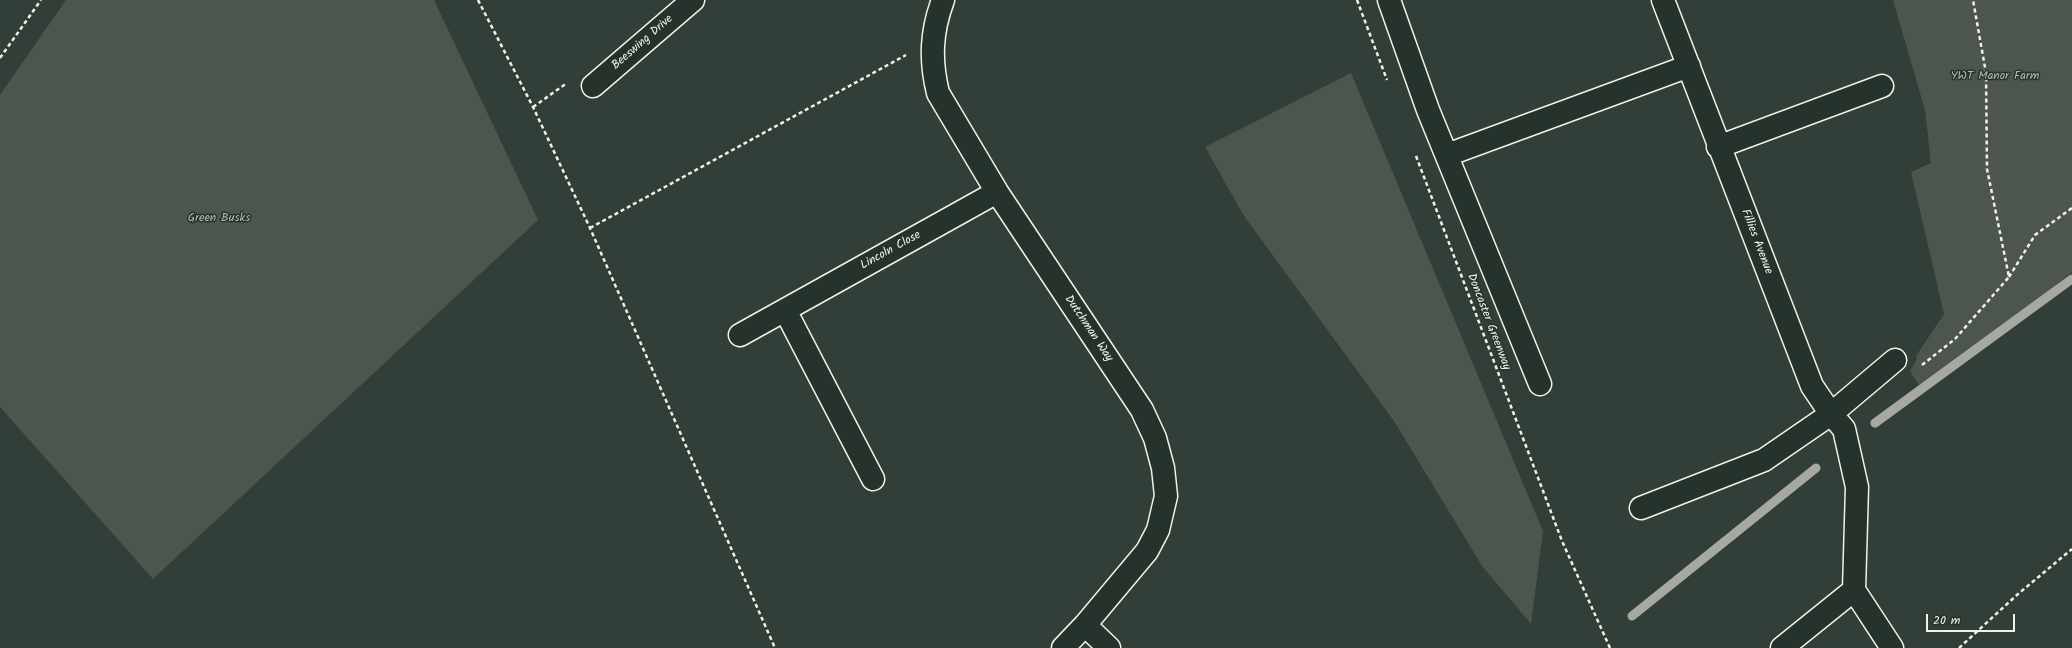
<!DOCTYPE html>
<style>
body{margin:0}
#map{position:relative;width:2072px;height:648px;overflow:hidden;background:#323e38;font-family:Kalam,sans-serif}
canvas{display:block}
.scale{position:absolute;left:1926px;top:614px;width:89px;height:18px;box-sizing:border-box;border:2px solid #f4f1e8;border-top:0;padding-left:5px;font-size:12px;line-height:14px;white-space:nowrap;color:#f4f1e8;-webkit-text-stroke:3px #26332d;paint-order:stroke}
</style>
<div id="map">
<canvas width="2072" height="648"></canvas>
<div class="scale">20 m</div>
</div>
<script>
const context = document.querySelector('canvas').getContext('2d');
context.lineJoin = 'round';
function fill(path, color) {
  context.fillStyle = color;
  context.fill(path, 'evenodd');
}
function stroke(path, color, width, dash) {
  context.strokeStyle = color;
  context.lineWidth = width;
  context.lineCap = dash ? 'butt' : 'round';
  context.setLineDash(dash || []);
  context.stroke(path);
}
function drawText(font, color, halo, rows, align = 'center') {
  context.font = font + ' Kalam,sans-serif';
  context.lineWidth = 3;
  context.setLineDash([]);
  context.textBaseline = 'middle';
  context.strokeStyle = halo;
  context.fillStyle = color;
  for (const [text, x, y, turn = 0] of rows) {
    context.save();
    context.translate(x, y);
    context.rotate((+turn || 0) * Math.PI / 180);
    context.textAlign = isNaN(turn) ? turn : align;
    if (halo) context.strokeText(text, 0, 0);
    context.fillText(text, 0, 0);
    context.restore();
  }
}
fill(new Path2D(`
 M66,0H434L538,220L153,579L0,407V95Z
 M1893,0H2072V272L1933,381L1931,379L1920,387L1910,371L1917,359L1916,356L1944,314L1911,172L1931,163L1925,110Z
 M1351,73L1543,531L1531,624L1482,566L1394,421L1244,216L1205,147Z`), '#4c564f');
stroke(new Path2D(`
 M1875,423L2072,279
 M1632,616L1816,468`), '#a6a9a1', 9);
const minor = new Path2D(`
 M943,0C931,32 930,60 938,93L997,192L1142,410L1155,438L1163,468L1166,496L1158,530L1147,551L1085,625L1063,648
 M1389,0L1428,110L1540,384
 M1663,0L1812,386L1831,414L1844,429L1857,487L1854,590L1782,648
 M593,86L693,0
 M1718,147L1882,86
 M1447,155L1689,66
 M785,310L873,479
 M740,335L997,192
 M1641,508L1764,460L1831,414L1895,360
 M1854,590L1892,648
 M1085,625L1109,648`);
stroke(minor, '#f4f1e8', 25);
stroke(new Path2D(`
 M478,0L533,107L590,228L775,648
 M1357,0L1387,80
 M0,58L41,0
 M533,107L567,83
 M1416,156L1562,541L1610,648
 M590,228L906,55
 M2009,277L2035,235L2072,208
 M1922,365L1955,339L2009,277L1987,169L1986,73L1973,0
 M1959,648L2018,594L2072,549`), '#f4f1e8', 2.5, [4, 3]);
stroke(minor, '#26332d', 22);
drawText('12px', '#f4f1e8', '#26332d', [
 ["Beeswing Drive",643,43,-41],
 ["Fillies Avenue",1756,242,69],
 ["Lincoln Close",891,251,-29],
 ["Doncaster Greenway",1488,322,69],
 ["Dutchman Way",1088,329,56]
]);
drawText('12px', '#b9bbb2', '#26332d', [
 ["YWT Manor Farm",1995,77],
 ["Green Busks",219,219]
]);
</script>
